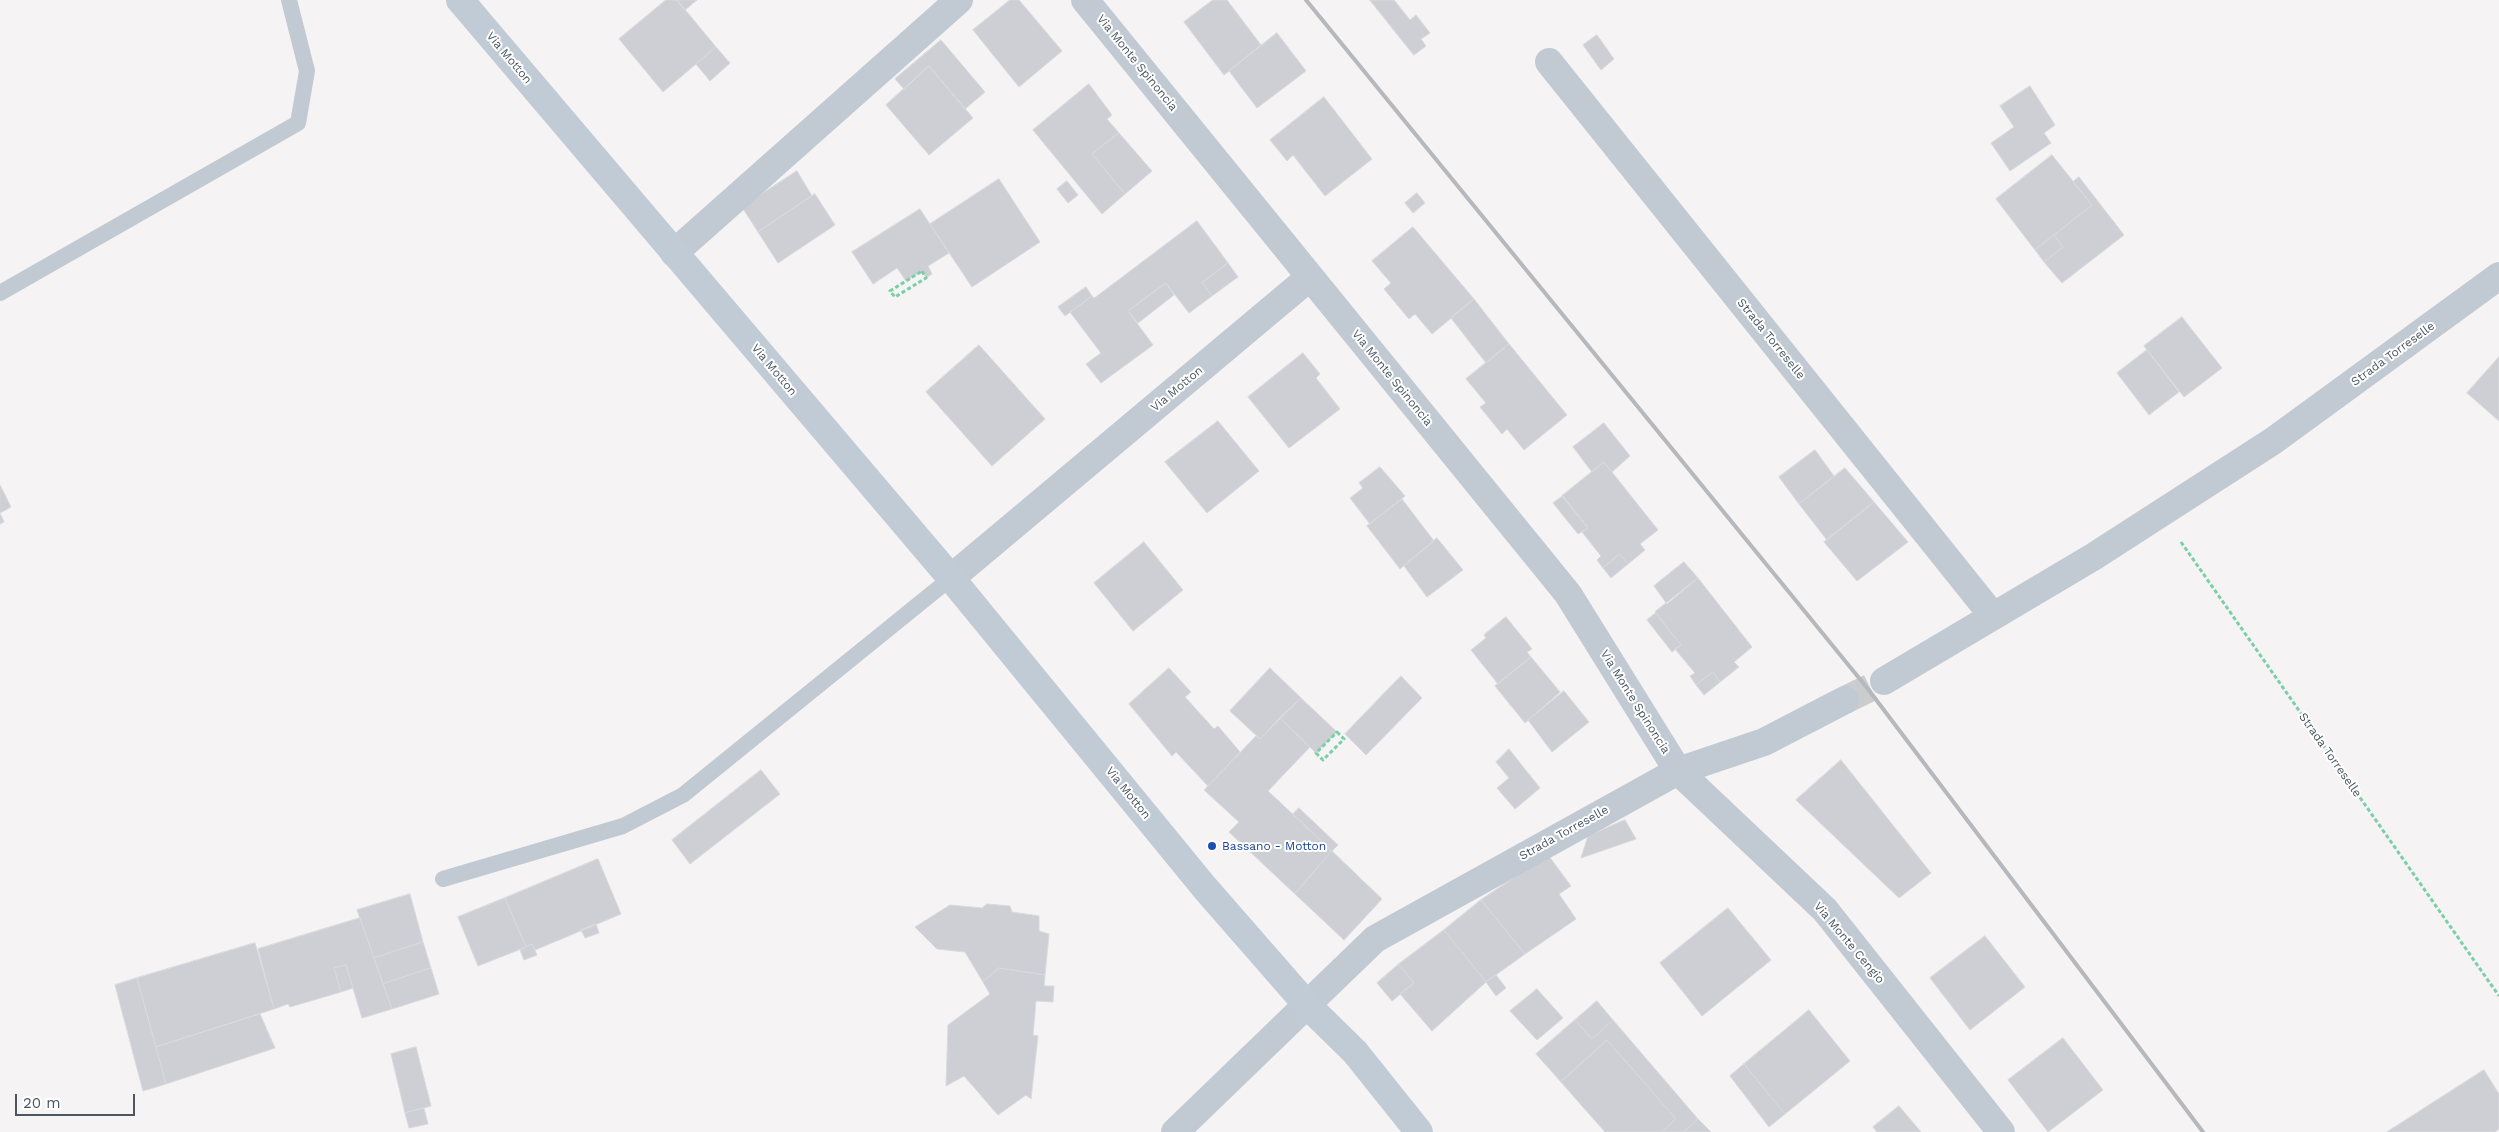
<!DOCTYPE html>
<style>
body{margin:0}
#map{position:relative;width:2499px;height:1132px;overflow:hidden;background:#f5f3f3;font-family:"Work Sans",sans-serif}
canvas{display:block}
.scale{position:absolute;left:15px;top:1094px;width:120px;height:22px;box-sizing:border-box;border:2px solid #4a5661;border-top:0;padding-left:6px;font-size:15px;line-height:18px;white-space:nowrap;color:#4a5661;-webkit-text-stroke:4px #fff;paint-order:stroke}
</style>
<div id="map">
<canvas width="2499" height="1132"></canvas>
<div class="scale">20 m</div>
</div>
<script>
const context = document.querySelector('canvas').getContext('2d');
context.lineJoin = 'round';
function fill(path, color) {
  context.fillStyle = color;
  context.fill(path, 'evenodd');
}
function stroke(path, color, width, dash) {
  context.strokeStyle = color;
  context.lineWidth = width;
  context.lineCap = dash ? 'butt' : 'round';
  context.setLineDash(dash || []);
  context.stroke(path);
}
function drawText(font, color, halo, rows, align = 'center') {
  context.font = font + ' "Work Sans",sans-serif';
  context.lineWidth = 4;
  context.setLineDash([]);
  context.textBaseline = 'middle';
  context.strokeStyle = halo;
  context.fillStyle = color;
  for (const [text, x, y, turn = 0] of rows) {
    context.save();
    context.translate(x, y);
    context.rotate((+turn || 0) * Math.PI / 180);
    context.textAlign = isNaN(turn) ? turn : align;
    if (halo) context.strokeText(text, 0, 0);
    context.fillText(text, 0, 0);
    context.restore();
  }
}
const building = new Path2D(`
 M666,0H677L716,47L663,92L619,39Z
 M677,0H697L685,10Z
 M1010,0H1019L1062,51L1019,87L973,30Z
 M1213,0H1227L1261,45L1224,75L1184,22Z
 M1370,0H1394L1410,20L1416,15L1430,33L1421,39L1426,46L1414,55Z
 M1277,33L1306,71L1257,108L1229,71Z
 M1597,35L1614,59L1601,70L1583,45Z
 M941,40L985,92L965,109L929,66L904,89L895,79Z
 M716,47L730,63L710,81L696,64Z
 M929,66L973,118L929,155L886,105Z
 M1089,84L1112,115L1107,119L1119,133L1092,154L1125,194L1102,214L1033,130Z
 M2030,86L2055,125L2044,133L2051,143L2010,171L1991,143L2014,127L2000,106Z
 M1324,97L1372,159L1325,196L1293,155L1287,161L1270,140Z
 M1119,133L1152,171L1125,194L1092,154Z
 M2052,155L2092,205L2035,250L1996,199Z
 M797,171L812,196L758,232L742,207Z
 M2079,177L2124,235L2062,283L2044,262L2063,247L2054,235L2092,205L2073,182Z
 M999,179L1040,242L972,287L930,224Z
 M1067,181L1078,195L1068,203L1057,189Z
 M1417,193L1425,203L1413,213L1405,203Z
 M815,194L835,225L778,263L758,232Z
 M920,209L949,253L928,266L932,274L926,278L922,271L906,281L897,268L873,284L852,252Z
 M1197,221L1228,263L1202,283L1212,296L1189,313L1166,283L1128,311L1153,345L1101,383L1086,364L1101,353L1070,312L1092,296L1094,298Z
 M1413,227L1474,299L1432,334L1415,314L1409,319L1384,289L1391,283L1372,261Z
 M2054,235L2063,247L2044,262L2035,250Z
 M1228,263L1238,277L1212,296L1202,283Z
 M1166,283L1174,295L1138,323L1128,311Z
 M1086,287L1092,296L1065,316L1058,307Z
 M1474,299L1509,344L1486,363L1451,318Z
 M2182,317L2222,368L2184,397L2144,346Z
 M1509,344L1567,415L1524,450L1507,429L1502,434L1480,407L1486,403L1466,379Z
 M979,345L1045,419L992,466L926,392Z
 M2147,350L2179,392L2149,415L2117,373Z
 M1303,353L1320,374L1316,378L1340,409L1289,448L1248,397Z
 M2499,357V421L2467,393Z
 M1218,421L1259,471L1207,513L1165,462Z
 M1604,423L1630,456L1612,472L1604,462L1592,472L1573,447Z
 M1815,450L1834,476L1799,504L1779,477Z
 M1604,462L1658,530L1640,544L1645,550L1628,564L1620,554L1603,568L1597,560L1601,556L1582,532L1588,528L1562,496Z
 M1380,467L1405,496L1370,524L1350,498L1363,488L1359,483Z
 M1845,468L1874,502L1827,540L1799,504Z
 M0,485L11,507L0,513L4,522L0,524Z
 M1563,496L1588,528L1578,534L1553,503Z
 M1402,499L1434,541L1400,569L1367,526Z
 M1874,502L1908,542L1857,581L1824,542Z
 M1437,538L1463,570L1427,597L1404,566Z
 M1144,542L1183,590L1133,631L1094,583Z
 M1620,554L1628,564L1611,578L1603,568Z
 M1684,562L1698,578L1667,604L1654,586Z
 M1698,578L1752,647L1734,662L1739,667L1720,682L1713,672L1696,685L1690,676L1695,673L1675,649L1681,645L1655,612Z
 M1656,613L1681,645L1672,652L1647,620Z
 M1506,617L1532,649L1527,652L1531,657L1498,684L1471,650L1486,638L1484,635Z
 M1531,657L1560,692L1525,723L1495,686Z
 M1169,668L1191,692L1185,697L1214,729L1218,726L1240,752L1208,786L1176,752L1172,756L1129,704Z
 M1270,668L1301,698L1260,739L1230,711Z
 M1713,672L1720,682L1704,695L1696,685Z
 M1401,676L1422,698L1366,755L1345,734Z
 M1564,691L1589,722L1552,752L1528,720Z
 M1301,698L1337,732L1316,753L1280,718Z
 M1280,718L1310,747L1268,791L1332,851L1295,894L1229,832L1239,822L1204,790L1256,736L1260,739Z
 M1509,749L1540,788L1515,809L1497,788L1509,778L1496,762Z
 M1841,760L1931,873L1899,898L1796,800Z
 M761,770L780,794L690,864L672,840Z
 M1299,808L1338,845L1332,851L1293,814Z
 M1625,820L1636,839L1581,858L1588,836Z
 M1332,851L1382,899L1344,940L1295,894Z
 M1548,855L1571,886L1559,894L1576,919L1525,954L1481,900Z
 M598,859L621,914L535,950L532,944L526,947L505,898Z
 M410,894L423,942L374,958L357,910Z
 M505,898L526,947L478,966L458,917Z
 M1481,900L1525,954L1486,982L1444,930Z
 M987,904L1010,906L1012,912L1039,916V931L1049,934L1045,975L999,968L983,982L965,952L937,949L915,927L950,905L982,908Z
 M1728,908L1771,960L1702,1016L1660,963Z
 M360,918L392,1009L362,1018L346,965L334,968L341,992L290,1007L288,1004L274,1009L258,949Z
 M596,924L599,933L585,938L581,930Z
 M1444,930L1486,982L1432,1031L1400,994L1414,983L1399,964Z
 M1985,936L2025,987L1970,1030L1930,978Z
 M423,942L431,968L383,984L374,958Z
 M255,943L274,1009L156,1047L137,978Z
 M532,944L537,955L524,960L520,950Z
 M1399,964L1414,983L1392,1001L1377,983Z
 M346,965L353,988L341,992L334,968Z
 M431,968L439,994L392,1009L383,984Z
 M999,968L1045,975L1044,986H1054L1053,1002L1036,1001L1033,1035L1038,1036L1031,1099L1026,1095L998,1115L964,1076L946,1086L948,1025L990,994L983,982Z
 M1496,975L1506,988L1496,996L1486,982Z
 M137,978L166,1084L143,1091L115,985Z
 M1537,989L1563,1018L1537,1040L1510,1011Z
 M1597,1001L1613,1020L1592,1039L1575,1020Z
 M1809,1010L1850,1061L1785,1114L1744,1064Z
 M260,1014L275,1048L166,1084L156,1047Z
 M1575,1020L1592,1039L1613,1020L1698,1119L1684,1132H1662L1676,1119L1607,1040L1561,1082L1536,1054Z
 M2063,1038L2103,1090L2048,1132L2008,1080Z
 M1607,1040L1676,1119L1662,1132H1605L1561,1082Z
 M416,1047L431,1106L405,1113L391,1054Z
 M1744,1064L1785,1114L1769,1127L1730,1076Z
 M2484,1070L2499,1094V1129L2495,1132H2387Z
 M1899,1106L1921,1132H1877L1873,1127Z
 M424,1108L428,1124L409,1128L405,1113Z
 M1698,1119L1711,1132H1684Z`);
fill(building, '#cdcfd5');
stroke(building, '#d7d9de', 1);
stroke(new Path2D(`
 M1845,700L1884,681`), '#caccce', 28, [28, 14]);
stroke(new Path2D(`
 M922,271L926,278L895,297L890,291Z
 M2181,542L2499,996
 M1337,732L1344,739L1323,760L1316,753Z`), '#7ad0a6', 3, [4, 2.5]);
stroke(new Path2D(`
 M0,293L298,123L307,71L289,0
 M443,879L623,826L683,795L951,578`), '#c1cad2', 16);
stroke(new Path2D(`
 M1085,0L1568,594L1678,771L1825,910L2001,1132
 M1549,62L1993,616
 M674,253L959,0
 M951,578L1310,277
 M1884,681L2093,557L2273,441L2499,276
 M1175,1132L1375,939L1678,771L1764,742L1845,700`), '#c1cad2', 28);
stroke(new Path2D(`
 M460,0L951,578L1205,888L1308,1006L1355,1052L1419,1132`), '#c1cbd6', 28);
stroke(new Path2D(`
 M1306,0L1868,689L2203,1132`), '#b5b8bd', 4);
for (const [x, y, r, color] of [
 [1212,846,5,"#1a4fb4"]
]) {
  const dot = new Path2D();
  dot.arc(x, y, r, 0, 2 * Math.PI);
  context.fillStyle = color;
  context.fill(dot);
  stroke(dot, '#fff', 2);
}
drawText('12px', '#4a5661', '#fff', [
 ["Via Motton",509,58,50],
 ["Via Monte Spinoncia",1137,63,51],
 ["Strada Torreselle",1771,339,51],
 ["Strada Torreselle",2393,354,-36],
 ["Via Motton",774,370,50],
 ["Via Monte Spinoncia",1392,378,51],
 ["Via Motton",1177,389,-40],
 ["Via Monte Spinoncia",1635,702,58],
 ["Strada Torreselle",2330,755,55],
 ["Via Motton",1128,793,51],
 ["Strada Torreselle",1564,833,-29],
 ["Via Monte Cengio",1849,943,50]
]);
drawText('12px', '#164399', '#fff', [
 ["Bassano - Motton",1222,846]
], 'left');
</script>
